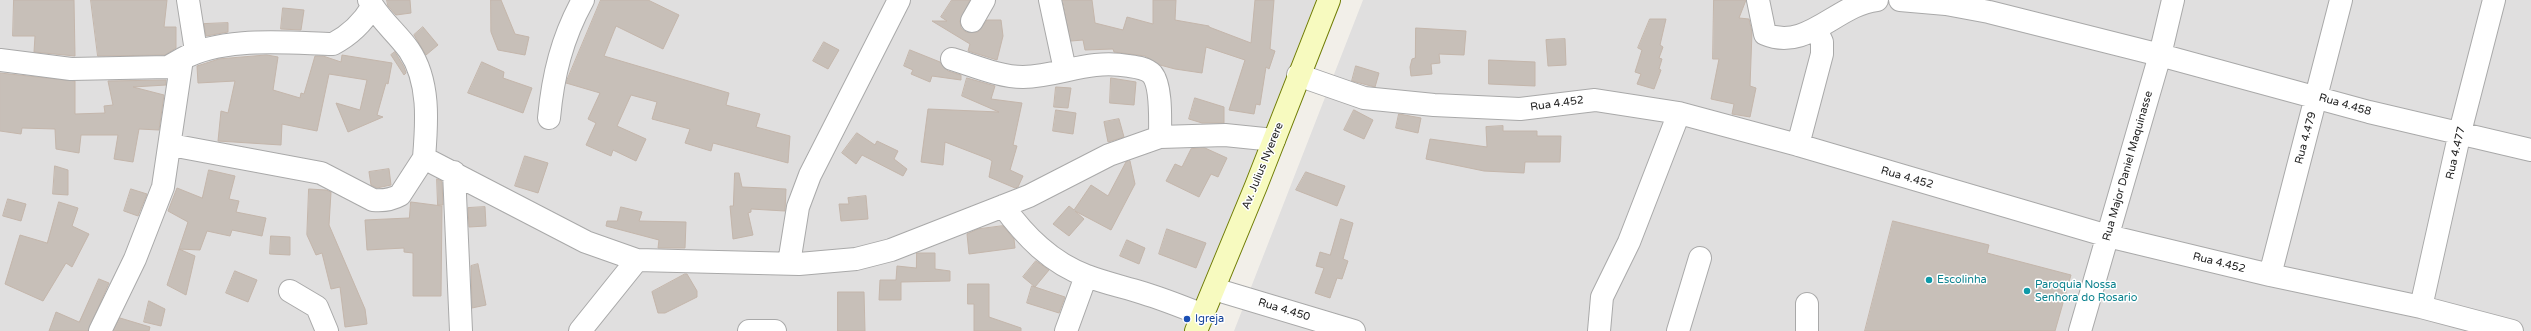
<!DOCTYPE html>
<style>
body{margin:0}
canvas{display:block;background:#f2efe9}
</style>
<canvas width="2531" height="331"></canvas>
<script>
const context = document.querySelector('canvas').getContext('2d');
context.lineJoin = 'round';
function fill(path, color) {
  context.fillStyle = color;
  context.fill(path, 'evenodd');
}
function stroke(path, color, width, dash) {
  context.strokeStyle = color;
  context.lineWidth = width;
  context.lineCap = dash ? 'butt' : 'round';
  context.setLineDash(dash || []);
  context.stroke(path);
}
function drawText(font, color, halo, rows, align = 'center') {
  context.font = font + ' "Varela Round",sans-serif';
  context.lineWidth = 3;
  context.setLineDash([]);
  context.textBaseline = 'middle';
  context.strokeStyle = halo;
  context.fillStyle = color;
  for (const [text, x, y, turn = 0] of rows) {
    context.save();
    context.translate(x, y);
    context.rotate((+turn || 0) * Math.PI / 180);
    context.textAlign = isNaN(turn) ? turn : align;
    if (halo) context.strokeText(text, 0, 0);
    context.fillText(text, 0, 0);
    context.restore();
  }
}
fill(new Path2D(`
 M0,0H1316L1187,331H0Z
 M1363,0H2531V331H1234Z`), '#e0dfdf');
const building = new Path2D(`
 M14,0H74L75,56L34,52L35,36H13Z
 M91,0H167L164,27H176V48L165,55L98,56Z
 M387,0H410L411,13L396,15L388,6Z
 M491,0H501L515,34L529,37L525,55L498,50L491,32Z
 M601,0H648L679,15L663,49L616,26L604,56L729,93L726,105L760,114L756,127L790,136L788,163L713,143L711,151L685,143L690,129L652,119L657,102L631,95L617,126L646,139L636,161L613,150L611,156L586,145L596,123L588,119L600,93L566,83Z
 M952,0H970L960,21L961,28L966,32H978L987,20H1001L1003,36L997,60L968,51L970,44L932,21H947L941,17Z
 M1063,0H1092L1095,23L1123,30L1127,17L1153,24V0H1176L1175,20L1209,26V27L1251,43L1255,0H1274L1270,49L1275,51L1269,69L1266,67L1260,105L1256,104L1254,114L1229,110L1245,60L1206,47L1202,73L1175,69L1160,65L1145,56L1114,52L1113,49L1085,50L1083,40L1071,41Z
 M1714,0H1746L1739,18L1749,19L1752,32L1750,86L1756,88L1750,117L1732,114L1734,104L1711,99L1719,59H1713Z
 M283,8L304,10L301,30L281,29Z
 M1650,19H1666L1660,45L1663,47L1659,58L1662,59L1659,69L1661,70L1654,89L1637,84L1641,74L1635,72L1642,50L1638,48Z
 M228,23V32L206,36L204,24Z
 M423,27L438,45L426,55L414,35Z
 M1416,28L1466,31L1464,55L1439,54L1440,63L1431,64L1432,74L1411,76L1410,67L1412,59L1415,58Z
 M1565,39L1566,65L1548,66L1546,40Z
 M824,42L839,50L828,69L813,61Z
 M910,50L940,62L948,71L961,75V80L932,76L930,82L911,74L913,70L904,66Z
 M395,52L404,67L406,73L404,75L391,55Z
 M267,55L278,57L273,90L300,98L301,93L304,94L315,56H323L341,62L342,55L392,63L388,84L386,83L377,115L383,117L348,132L336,103L360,110L367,80L329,74L317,131L282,124L281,145L218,141L221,111L228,113L235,81L198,83L197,66L219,59Z
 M1489,60L1535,62V86L1489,84Z
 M482,62L504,72L503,78L532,88L523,113L468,93Z
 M1356,66L1379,73L1375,87L1352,81Z
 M0,73L75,81V114L105,113L104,106L113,105L108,81L166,80V85L133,87L164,95L159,130L139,129L133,162L114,159L118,135H81L79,153L56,149L55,129L22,128L21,134L0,131Z
 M967,78L995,86L991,99L1022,103L1013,145L1017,146L1010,170L1023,176L1018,187L1015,188L989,177L992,161L989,159L945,142L943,165L921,162L928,109L999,112L962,96Z
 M1111,78L1136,82L1134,105L1110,103Z
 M1056,87L1071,88L1068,108L1054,107Z
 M1195,98L1224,107V123H1202L1189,119Z
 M1056,110L1076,113L1073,134L1053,131Z
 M1354,110L1373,120L1364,139L1344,130Z
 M1399,114L1421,118L1418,133L1396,128Z
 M1119,119L1124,137L1108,142L1104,122Z
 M1503,126V131H1537V136H1561L1560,162H1525L1524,173L1484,171L1426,159L1430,139L1487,147L1486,127Z
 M857,133L875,145L877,141L898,151L894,159L907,169L903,176L862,155L856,164L842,153Z
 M1205,148L1227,158L1218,177L1211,174L1199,197L1166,181L1175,164L1182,167L1191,149Z
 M525,156L548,163L538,193L515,186Z
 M1130,161L1135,184L1111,230L1075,211L1084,219L1069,236L1053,224L1069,206L1074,210L1091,185L1108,196L1126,162Z
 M55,166L68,170V195L53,194Z
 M389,169L391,185L377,188L371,185L369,172Z
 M209,170L235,176L229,199L239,201L236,212L266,218L262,236L232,230L230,236L207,231L200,250L179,249L195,256L186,295L167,285L188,222L168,211L177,188L202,198Z
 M1306,172L1345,186L1337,206L1296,190Z
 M735,173H739L742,187L786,189L785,211L751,209V212L748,213L753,235L733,239L730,206H733Z
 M437,179L442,181L443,205H438Z
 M131,189L147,194L138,216L124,211Z
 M309,189L326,190L331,192L329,225L365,309L367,324L345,327L340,287L331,289L322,253L316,255L307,235Z
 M866,196L868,219L841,221L839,204H849L848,198Z
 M8,199L26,204L21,221L3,216Z
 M59,202L78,208L72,226L89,234L72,267L66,263L43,301L5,284L20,235L47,243Z
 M411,202L442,206L441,296H413V253L404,252V248L367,250L365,220L409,218Z
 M485,207L486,226L469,227L468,208Z
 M621,207L642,212L639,221L686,222L685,248H658L659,240L606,226L607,221H617Z
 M1341,219L1353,223L1343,259L1348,261L1342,279L1337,278L1330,298L1315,293L1324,268L1316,266L1320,252L1330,255Z
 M1893,221L1989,245L1987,253L2071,275L2055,331H1865Z
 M1003,226L1014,239L1015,248L969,254L967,234L978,229Z
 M1167,229L1206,243L1196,268L1159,254Z
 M271,236L290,237V255L270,254Z
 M1127,240L1145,248L1139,264L1120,256Z
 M917,253H935V269L950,271V281L901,282V300H879L880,280H896L897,266L916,268Z
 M1036,261L1049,270L1035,287L1023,277Z
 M478,264L486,305L472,308L471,266Z
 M235,271L257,280L248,302L226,293Z
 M685,274H687L697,291V297L665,313H658L652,292Z
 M99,279L109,283L88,331H49L56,312L79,322Z
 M968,284H989V317L1021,328V331H974V304H968Z
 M1032,286L1065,297L1059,313L1027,303Z
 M838,292H864L865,331H838Z
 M149,301L165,309L161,326L144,322Z
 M120,318L150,327L149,331H114Z`);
fill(building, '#c7bfb8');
stroke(building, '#c4b6ab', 1);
const minor = new Path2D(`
 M188,0L196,51
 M369,0C379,19 397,33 409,50C430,81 427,122 424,158L586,242L637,260L799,264L856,259L891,250L1029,196L1109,155L1160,137L1225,135L1274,140
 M1050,0L1065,70
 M1758,0L1765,34C1807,52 1837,4 1877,0
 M1900,0L1946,4L1989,12L2160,55L2369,112L2531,150
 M972,21L984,0
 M952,59C975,66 1000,77 1023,77C1062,76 1087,59 1129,66C1137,67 1146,68 1152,74C1162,86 1160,122 1160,137
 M0,60L71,69L168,67L182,59
 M1298,75L1364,98L1434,105L1520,109L1595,100L1679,113L1798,145L2108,236L2270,275L2421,307L2512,331
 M549,118C553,75 562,38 583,0
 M171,145L321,173L373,200C383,201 391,200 400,195L424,158
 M1798,145L1822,54V42L1816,29
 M454,172L461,331
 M1003,206C1025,236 1051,263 1087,276C1105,283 1124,287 1143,293C1163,299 1183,307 1203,315
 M789,263L798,207L810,175L899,0
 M2270,275L2341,0
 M1214,289L1354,331
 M290,291L317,307L327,331
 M1807,304V331
 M2421,307L2460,132L2494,0
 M100,331L135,259L163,187L182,59C222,36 287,43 333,44C350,35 362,24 372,7
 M580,331L637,260
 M749,331H775
 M1066,331L1086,276
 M1599,331L1602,297L1629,242L1679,113
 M1678,331L1700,258
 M2080,331L2160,55L2173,0`);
const secondary = new Path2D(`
 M1196,331L1256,186L1329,0`);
stroke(minor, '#a9a9a9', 24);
stroke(secondary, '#707d05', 24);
stroke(minor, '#fff', 22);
stroke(secondary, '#f7fabf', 22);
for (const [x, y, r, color] of [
 [1929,280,4,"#0f9aa8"],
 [2027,291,4,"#0f9aa8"],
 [1187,319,4,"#1a4fb4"]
]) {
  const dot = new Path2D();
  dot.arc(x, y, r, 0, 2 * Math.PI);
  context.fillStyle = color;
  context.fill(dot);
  stroke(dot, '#fff', 1.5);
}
drawText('11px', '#222', '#fff', [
 ["Rua 4.452",1557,104,-8],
 ["Rua 4.458",2345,105,16],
 ["Rua 4.479",2306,138,-75],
 ["Rua 4.477",2456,153,-77],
 ["Av. Julius Nyerere",1263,166,-68],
 ["Rua Major Daniel Maquinasse",2128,166,-74],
 ["Rua 4.452",1907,178,16],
 ["Rua 4.452",2219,263,14],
 ["Rua 4.450",1284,310,17]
]);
drawText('11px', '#0d838f', '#fff', [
 ["Escolinha",1937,280],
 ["Paroquia Nossa",2035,285],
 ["Senhora do Rosario",2035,298]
], 'left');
drawText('11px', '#164399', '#fff', [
 ["Igreja",1195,319]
], 'left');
</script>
